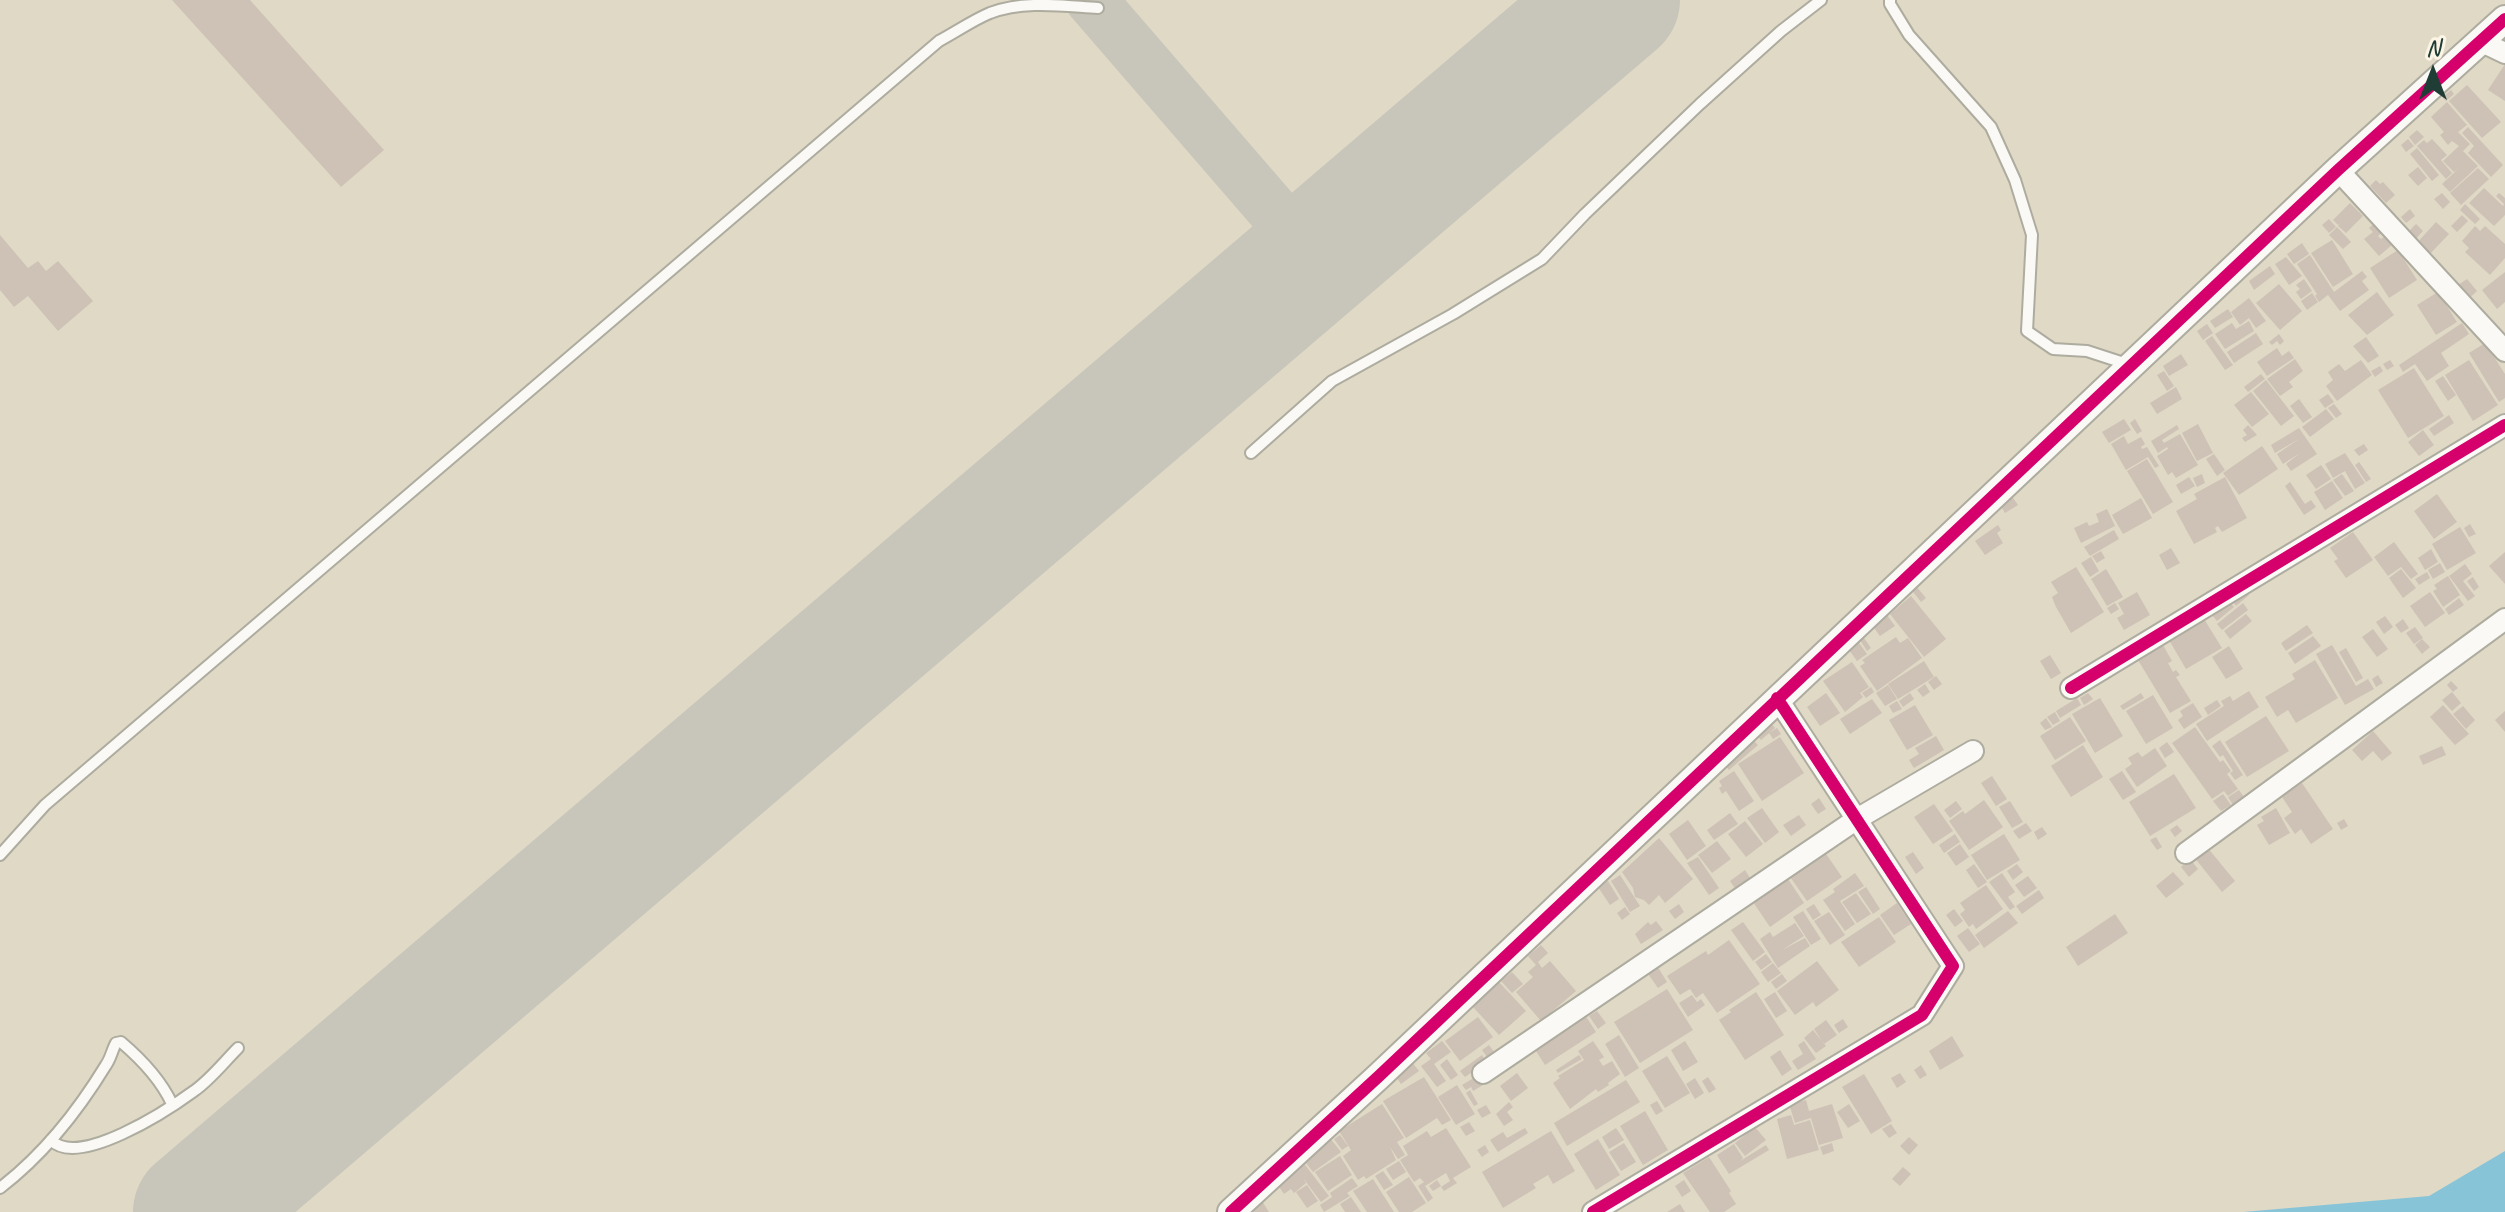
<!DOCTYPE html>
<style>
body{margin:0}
#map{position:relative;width:2505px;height:1212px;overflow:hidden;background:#e0d9c6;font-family:Caveat,sans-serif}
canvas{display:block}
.north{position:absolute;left:2393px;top:32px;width:80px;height:80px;-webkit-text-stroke:6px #fcf5e5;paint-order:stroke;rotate:0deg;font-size:22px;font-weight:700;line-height:32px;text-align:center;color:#1f3d34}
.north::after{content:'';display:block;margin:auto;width:28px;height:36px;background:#1f3d34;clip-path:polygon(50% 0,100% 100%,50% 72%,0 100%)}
</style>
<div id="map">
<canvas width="2505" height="1212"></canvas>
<div class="north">N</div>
</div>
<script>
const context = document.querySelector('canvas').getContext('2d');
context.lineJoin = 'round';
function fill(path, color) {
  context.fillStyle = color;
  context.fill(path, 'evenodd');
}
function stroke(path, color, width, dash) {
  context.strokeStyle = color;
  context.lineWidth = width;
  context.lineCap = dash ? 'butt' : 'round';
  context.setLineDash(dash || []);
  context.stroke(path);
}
fill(new Path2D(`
 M2505,1151V1212H2243L2429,1196Z`), '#88c4d8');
stroke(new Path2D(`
 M1091,0L1315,259`), '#c8c6bb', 52);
stroke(new Path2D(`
 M197,1212L1616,0`), '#c8c6bb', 128);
fill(new Path2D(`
 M172,0H250L384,150L341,187Z
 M2505,64V101L2488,90Z
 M2467,85L2501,122L2482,138L2449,101Z
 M2451,90L2454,94L2446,101L2442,97Z
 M2447,102L2467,125L2458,132L2470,144L2463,151L2478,166L2450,192L2442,184L2459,168L2454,172L2443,161L2459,146L2452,141L2448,145L2440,135L2444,132L2431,117Z
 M2468,127L2503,165L2491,177L2468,153L2474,146L2462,133Z
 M2417,130L2424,137L2415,145L2409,137Z
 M2408,139L2414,146L2406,152L2401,145Z
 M2432,139L2447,155L2441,160L2452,173L2446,179L2417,146L2424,140L2427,143Z
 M2417,148L2439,175L2432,181L2410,154Z
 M2418,167L2427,178L2418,186L2408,175Z
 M2478,168L2489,179L2461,205L2450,193Z
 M2376,180L2380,184L2383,182L2395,195L2386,203L2370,186Z
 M2484,188L2503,206L2504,204L2496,196L2499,193L2505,198V215L2494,226L2469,203Z
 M2442,193L2450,202L2443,209L2434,199Z
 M2350,203L2363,216L2346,233L2338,226L2340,223L2338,225L2333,220Z
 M2465,204L2480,219L2475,224L2460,210Z
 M2410,209L2415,216L2406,223L2401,217Z
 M2462,215L2468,221L2457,232L2451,226Z
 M2329,219L2336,227L2329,233L2322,225Z
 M2377,221L2385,230L2378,236L2381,239L2386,235L2393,244L2379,256L2364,239L2373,232L2369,228Z
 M2436,222L2449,234L2427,257L2414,246Z
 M2416,224L2423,231L2413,242L2405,235Z
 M2475,226L2480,231L2485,226L2505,244V258L2490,275L2465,252L2469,248L2462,241Z
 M2337,227L2351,242L2343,249L2329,235Z
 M0,235L28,268L38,261L46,271L58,261L93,301L58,331L28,296L14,307L0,290Z
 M2332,240L2353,274L2333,287L2311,253Z
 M2302,243L2309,254L2294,264L2287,254Z
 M2398,250L2417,280L2389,298L2370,268Z
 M2310,255L2334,292L2362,271L2367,277L2362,281L2369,290L2340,311L2328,295L2319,302L2315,296L2317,294L2297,264Z
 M2286,257L2302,276L2289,285L2275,264Z
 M2270,266L2275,274L2254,290L2249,281Z
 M2505,272V302L2497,309L2482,290Z
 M2304,279L2312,291L2301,299L2296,292L2300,289L2296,285Z
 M2467,279L2477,291L2466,301L2455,287Z
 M2279,284L2302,311L2280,330L2256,303Z
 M2377,292L2394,315L2367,335L2348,315Z
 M2438,292L2457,322L2436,335L2417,305Z
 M2312,293L2318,302L2307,310L2301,301Z
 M2249,298L2266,321L2256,328L2249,318L2240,325L2231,312Z
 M2228,309L2233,317L2215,328L2210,321Z
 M2249,321L2254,331L2225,349L2215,334L2232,323L2236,329Z
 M2462,323L2469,334L2441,353L2449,366L2427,381L2415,364L2403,372L2399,365Z
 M2207,324L2213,333L2203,340L2197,331Z
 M2256,333L2263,344L2234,363L2227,352Z
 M2279,334L2284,341L2280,345L2277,341L2272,345L2269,342Z
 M2212,336L2233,365L2225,370L2205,341Z
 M2366,337L2379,356L2368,363L2353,346Z
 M2485,343L2505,374V398L2499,402L2469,353Z
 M2277,348L2282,356L2289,351L2294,358L2267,376L2257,362Z
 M2181,354L2188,365L2169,376L2163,366Z
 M2295,359L2303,371L2289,382L2293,387L2280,396L2267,379Z
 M2361,360L2372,375L2337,401L2326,386L2333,380L2328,372L2339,364L2345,371Z
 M2390,360L2394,366L2387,370L2383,364Z
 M2469,360L2498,405L2473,421L2445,375Z
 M2380,366L2383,371L2375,377L2371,371Z
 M2414,368L2444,416L2408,438L2378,390Z
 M2164,371L2174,386L2167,391L2157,375Z
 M2261,374L2265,379L2248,392L2244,387Z
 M2443,376L2456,395L2448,401L2435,381Z
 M2266,380L2294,416L2281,426L2253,391Z
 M2176,387L2182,399L2157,414L2150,403Z
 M2251,392L2269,414L2252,427L2234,405Z
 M2328,394L2334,402L2325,408L2319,400Z
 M2299,399L2312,417L2303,423L2290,406Z
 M2334,404L2342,414L2336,418L2328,408Z
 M2326,409L2334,419L2310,437L2302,427Z
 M2449,415L2454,423L2434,436L2429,429Z
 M2124,419L2131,430L2109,443L2102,432Z
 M2135,419L2142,431L2137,434L2130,423Z
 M2198,424L2213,453L2197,461L2182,433Z
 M2177,425L2179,429L2162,440L2164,443L2180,434L2198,465L2176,478L2172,472L2168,475L2157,456L2168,449L2167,447L2158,453L2151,441Z
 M2248,425L2257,435L2245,442L2242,438L2247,435L2243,430Z
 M2299,428L2317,454L2291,471L2286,464L2300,453L2283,464L2277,454L2299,439L2275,453L2271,445Z
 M2423,430L2434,445L2419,456L2408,442Z
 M2124,436L2128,444L2141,437L2145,444L2141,447L2142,449L2147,447L2159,466L2155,468L2148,457L2126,470L2111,444Z
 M2364,444L2368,450L2359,456L2354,450Z
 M2262,446L2278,469L2239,495L2223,473Z
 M2345,453L2365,483L2355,489L2345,471L2333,478L2325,464Z
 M2214,454L2225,470L2217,476L2206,459Z
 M2147,459L2173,502L2153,514L2127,471Z
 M2359,462L2371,479L2366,482L2355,465Z
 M2321,465L2331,479L2316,489L2306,475Z
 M2202,474L2205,483L2197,487L2193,478Z
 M2342,474L2354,491L2345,496L2333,480Z
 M2189,477L2195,486L2181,494L2176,485Z
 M2225,477L2247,518L2222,532L2218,526L2215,528L2217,532L2194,544L2176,511L2197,499L2194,494Z
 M2332,481L2343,498L2325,510L2314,492Z
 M2290,482L2305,504L2311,500L2316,507L2304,515L2285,486Z
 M2437,494L2457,522L2434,539L2414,511Z
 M2011,495L2018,505L2005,513L1999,503Z
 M2141,498L2152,518L2123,534L2112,515Z
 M2107,509L2115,526L2081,543L2074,528L2087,522L2089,526L2099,522L2096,514Z
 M2470,524L2476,534L2469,537L2464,528Z
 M1998,525L2001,530L1997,533L2003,543L1985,555L1975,541Z
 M2460,527L2476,553L2447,570L2432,544Z
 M2114,530L2119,539L2090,556L2084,547Z
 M2353,532L2373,560L2346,578L2334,561L2338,559L2330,548Z
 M2394,542L2418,574L2411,579L2401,567L2388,576L2374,557Z
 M2171,548L2180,563L2167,570L2159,555Z
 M2431,549L2438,562L2425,570L2418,558Z
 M2101,551L2105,558L2097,563L2092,556Z
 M2505,552V584L2489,566Z
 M2091,557L2099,571L2090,577L2081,563Z
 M2440,563L2445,572L2433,579L2428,570Z
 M2465,564L2472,574L2463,581L2475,596L2468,601L2449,576Z
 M2076,567L2104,612L2071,633L2056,607L2052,597L2058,593L2051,582Z
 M2106,569L2123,597L2107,606L2091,579Z
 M2401,569L2416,588L2403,598L2389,578Z
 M2427,572L2430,578L2419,585L2415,579Z
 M2448,576L2460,595L2443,607L2433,591L2437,589L2434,585Z
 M2473,577L2479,587L2474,591L2467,581Z
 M1915,585L1926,598L1921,602L1910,588Z
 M2246,590L2249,595L2236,606L2232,601Z
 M2137,592L2150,615L2124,630L2117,618L2124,614L2118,603Z
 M2430,592L2445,613L2425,627L2410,606Z
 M1911,596L1946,639L1924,657L1890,614Z
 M2459,598L2464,605L2449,615L2445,609Z
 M2228,600L2234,607L2217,621L2211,614Z
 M2115,603L2119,609L2111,614L2107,608Z
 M2243,603L2248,610L2222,630L2217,624Z
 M2246,614L2252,621L2230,639L2224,631Z
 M1887,615L1895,626L1880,636L1872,625Z
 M2385,616L2393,627L2384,634L2376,622Z
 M2204,619L2222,648L2186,669L2169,640Z
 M2403,619L2409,628L2401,633L2395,625Z
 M2307,625L2313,633L2286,651L2281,643Z
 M2415,627L2423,638L2414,644L2406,633Z
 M2373,629L2388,649L2377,657L2362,637Z
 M2313,636L2321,646L2295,664L2288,653Z
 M1896,637L1900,643L1908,638L1922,658L1877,691L1860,666L1865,663L1862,660Z
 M1864,638L1871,648L1867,651L1860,640Z
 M2422,639L2430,647L2422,654L2415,645Z
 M1857,640L1867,654L1857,661L1847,647Z
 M2163,645L2172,661L2168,663L2173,672L2176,670L2180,675L2176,677L2191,701L2170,713L2138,660Z
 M2332,645L2356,686L2368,679L2374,689L2345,705L2316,654Z
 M2229,646L2243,669L2226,679L2212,657Z
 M2346,648L2363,678L2356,682L2339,652Z
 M2050,655L2061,673L2051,679L2040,661Z
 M2315,660L2338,698L2296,723L2288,710L2277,717L2265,697L2295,679L2292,674Z
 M1924,661L1934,677L1898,699L1888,684Z
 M1852,662L1869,687L1860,693L1863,697L1845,712L1823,681Z
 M2378,675L2383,683L2376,687L2372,679Z
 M1936,676L1942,684L1934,690L1928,682Z
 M2451,681L2458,688L2453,692L2447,685Z
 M1925,684L1930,692L1923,697L1917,690Z
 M1888,685L1897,699L1885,706L1876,693Z
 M1871,687L1874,692L1866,698L1862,693Z
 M2249,691L2259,707L2207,741L2196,724L2224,706L2221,701L2230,696L2233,701Z
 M2452,692L2461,703L2452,711L2442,700Z
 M1826,693L1840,713L1820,726L1807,707Z
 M1910,693L1914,699L1903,707L1899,701Z
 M2088,693L2093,699L2084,705L2080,698Z
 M2141,693L2144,698L2123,710L2120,706Z
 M2153,695L2173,728L2146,744L2126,711Z
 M2077,698L2081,705L2060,718L2056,711Z
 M2100,698L2123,736L2095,753L2072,714Z
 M1872,699L1882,713L1850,734L1840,719Z
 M2217,700L2221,706L2208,715L2204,708Z
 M1897,701L1902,709L1893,713L1889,706Z
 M2193,703L2202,717L2184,729L2178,720L2183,716L2180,711Z
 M1915,705L1933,735L1907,750L1889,720Z
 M2443,705L2469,734L2455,745L2430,717Z
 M2463,706L2475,720L2466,729L2453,714Z
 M2505,711V732L2495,720Z
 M2055,712L2060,721L2053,725L2047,717Z
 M2266,716L2289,751L2247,777L2225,742Z
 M2070,717L2086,741L2055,760L2040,736Z
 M2046,718L2052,727L2045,730L2040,723Z
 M1769,721L1775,728L1761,740L1755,733Z
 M2195,727L2220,762L2223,760L2231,771L2227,774L2238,789L2228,796L2224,791L2212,799L2172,743Z
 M1777,728L1781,734L1773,739L1769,733Z
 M2373,731L2392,753L2382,761L2373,751L2362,761L2352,750Z
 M1936,736L1944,750L1914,768L1909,760L1919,754L1915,748Z
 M1750,737L1758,745L1729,770L1721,761Z
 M1780,737L1804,773L1762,801L1738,764Z
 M2220,740L2243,775L2235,780L2230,773L2233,771L2223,755L2220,757L2212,746Z
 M2167,742L2174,752L2165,758L2159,748Z
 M2083,745L2103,777L2071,797L2051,766Z
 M2442,746L2446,755L2423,765L2419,756Z
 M2155,748L2167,766L2137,787L2125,769L2132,764L2128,758L2138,752L2142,757Z
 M1734,771L1754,801L1739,811L1726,791L1722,794L1719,788L1722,786L1719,781Z
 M2122,771L2136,792L2123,800L2109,779Z
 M2174,774L2196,808L2150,836L2129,802Z
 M1992,776L2007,799L1996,806L1981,783Z
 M2302,783L2333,829L2311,844L2301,829L2295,834L2284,818L2292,812L2282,797Z
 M2239,790L2244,797L2233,805L2228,797Z
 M2223,794L2231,805L2221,811L2213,801Z
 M1819,798L1826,809L1818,814L1811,804Z
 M1984,800L2003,827L1969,850L1949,821L1963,811L1965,814Z
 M1956,801L1962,809L1950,818L1944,810Z
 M2010,801L2023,822L2012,828L1999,807Z
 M1934,804L1953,831L1933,844L1914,817Z
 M1762,808L1779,832L1765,843L1747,818Z
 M2276,808L2290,833L2269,845L2257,825L2264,821L2261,817Z
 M1730,813L1738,824L1714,840L1707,830Z
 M1799,815L1806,825L1791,836L1783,825Z
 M2344,819L2348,826L2341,830L2337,823Z
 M1688,820L1706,846L1687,860L1669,834Z
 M1745,821L1763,844L1746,857L1728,834Z
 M2026,823L2032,831L2019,839L2013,831Z
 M2177,825L2182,831L2175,837L2170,830Z
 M2042,827L2047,834L2038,840L2034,832Z
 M1955,834L1960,842L1944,853L1939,845Z
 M2004,834L2020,860L1987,880L1971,855Z
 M2156,837L2162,847L2157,850L2150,840Z
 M1659,838L1693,879L1665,903L1659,895L1649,905L1644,900L1635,897L1633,888L1622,872Z
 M1717,841L1731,859L1712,873L1698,855Z
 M1960,844L1969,857L1956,866L1947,853Z
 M2207,847L2235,881L2222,892L2194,857Z
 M1824,851L1842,877L1807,901L1788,874Z
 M1913,852L1924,868L1916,874L1905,857Z
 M1698,857L1719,888L1709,895L1687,863Z
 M2190,859L2198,869L2189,877L2181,867Z
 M1974,864L1987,882L1978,888L1966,870Z
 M2017,864L2023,872L2013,880L2007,871Z
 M1745,870L1753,883L1738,893L1730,881Z
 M2173,872L2184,884L2166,898L2156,886Z
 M1855,873L1864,886L1840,901L1855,924L1845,931L1823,900L1835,892L1833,889Z
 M2002,873L2015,892L2008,897L2015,907L2010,910L1989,882Z
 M1620,875L1640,906L1630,912L1611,881Z
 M1786,876L1804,903L1770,927L1751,899Z
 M2028,876L2037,888L2024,897L2015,885Z
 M1608,881L1619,899L1610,905L1598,887Z
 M1986,885L2003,909L1976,929L1973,924L1969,927L1960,914L1965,910L1960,903Z
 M1866,887L1880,909L1873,914L1858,892Z
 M2039,890L2044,898L2022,914L2016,906Z
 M1856,893L1871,914L1857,923L1842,902Z
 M1897,903L1911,924L1894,935L1880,915Z
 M1679,904L1684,912L1675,919L1669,911Z
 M1814,904L1821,915L1813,920L1806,909Z
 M1625,907L1630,914L1622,920L1617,913Z
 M1954,909L1963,921L1955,927L1946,915Z
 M1803,911L1821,939L1811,945L1793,917Z
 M2008,911L2018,923L1984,948L1975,935Z
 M1829,912L1845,935L1830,945L1814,921Z
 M2115,914L2128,933L2078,966L2066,947Z
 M1879,917L1896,942L1859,967L1841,942Z
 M1656,921L1663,930L1641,944L1635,934L1648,922L1651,925Z
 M1743,922L1765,952L1753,961L1731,930Z
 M1795,923L1804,936L1782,950L1805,938L1810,946L1778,968L1760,939L1770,932L1773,937Z
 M1968,928L1980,944L1969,952L1957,936Z
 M1729,940L1760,984L1717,1013L1703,993L1696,998L1690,989L1680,995L1667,976L1706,951L1708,955Z
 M1541,945L1548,953L1538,962L1542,968L1550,961L1576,991L1541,1021L1516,992L1533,977L1528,972L1536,965L1528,956Z
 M1766,954L1772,962L1761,970L1755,962Z
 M1817,961L1839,990L1816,1007L1813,1002L1795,1015L1777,991Z
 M1773,963L1781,973L1768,982L1761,972Z
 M1656,964L1667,982L1658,988L1646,971Z
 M1512,972L1523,984L1512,993L1501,981Z
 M1782,974L1787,981L1776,989L1771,982Z
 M1499,982L1526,1011L1499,1035L1472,1006Z
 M1667,989L1693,1030L1640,1063L1614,1022Z
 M1756,992L1784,1035L1745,1060L1719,1020L1731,1012L1729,1010Z
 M1775,992L1787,1011L1776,1018L1764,999Z
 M1692,995L1697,1002L1701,999L1705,1005L1688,1017L1679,1003Z
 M1597,1011L1606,1023L1598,1029L1589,1016Z
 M1585,1015L1596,1032L1545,1065L1534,1048Z
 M1478,1017L1493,1037L1460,1061L1445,1041Z
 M1843,1019L1848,1027L1839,1033L1834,1025Z
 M1826,1020L1837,1035L1824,1044L1814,1029Z
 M1813,1030L1826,1046L1816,1053L1804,1038Z
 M1619,1035L1639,1068L1625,1077L1605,1044Z
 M1952,1036L1964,1056L1940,1070L1929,1051Z
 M1442,1041L1451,1052L1434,1064L1446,1081L1437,1087L1421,1066L1431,1059L1426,1053Z
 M1593,1041L1604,1057L1599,1060L1603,1066L1612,1061L1620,1074L1608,1083L1609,1085L1598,1092L1596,1089L1570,1109L1553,1083L1560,1078L1558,1076L1584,1060L1578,1051Z
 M1685,1041L1698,1062L1683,1071L1671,1050Z
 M1804,1041L1816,1059L1798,1070L1792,1061L1803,1054L1798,1045Z
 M1489,1045L1497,1056L1490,1061L1482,1050Z
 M1780,1050L1792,1069L1782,1076L1770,1057Z
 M1482,1055L1486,1062L1465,1077L1460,1071Z
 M1579,1055L1582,1059L1558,1073L1556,1070Z
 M1667,1056L1690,1093L1665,1108L1642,1071Z
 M1447,1059L1458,1075L1451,1080L1440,1065Z
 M1411,1061L1419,1071L1401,1084L1394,1074Z
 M1921,1065L1927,1075L1920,1079L1914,1070Z
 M1517,1073L1528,1088L1511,1101L1500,1086Z
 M1900,1073L1906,1082L1897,1088L1891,1078Z
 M1864,1074L1892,1121L1871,1134L1842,1087Z
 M1477,1076L1483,1085L1473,1091L1471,1087L1466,1090L1462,1085Z
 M1424,1077L1451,1120L1442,1125L1437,1118L1406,1138L1383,1101Z
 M1708,1077L1716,1089L1709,1093L1702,1081Z
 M1695,1078L1704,1093L1695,1099L1686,1084Z
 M1626,1080L1640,1102L1567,1146L1554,1123Z
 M1457,1085L1475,1114L1456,1125L1438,1097Z
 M1470,1090L1478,1104L1474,1106L1466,1093Z
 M1806,1100L1809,1111L1832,1104L1843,1138L1819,1145L1811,1118L1795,1123L1789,1104Z
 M1657,1101L1663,1111L1656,1115L1650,1105Z
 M1509,1102L1513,1107L1507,1112L1513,1120L1504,1126L1496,1114Z
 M1382,1104L1404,1138L1397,1142L1405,1155L1398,1159L1390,1147L1396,1160L1366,1179L1364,1176L1358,1180L1343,1156L1351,1150L1339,1131Z
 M1849,1104L1860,1121L1848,1128L1837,1112Z
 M1486,1105L1491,1113L1482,1118L1477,1110Z
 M1645,1111L1668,1150L1643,1165L1620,1126Z
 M1791,1115L1794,1125L1810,1120L1819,1150L1787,1159L1777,1119Z
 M1469,1122L1475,1131L1466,1136L1460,1127Z
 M1891,1124L1897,1133L1889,1138L1882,1129Z
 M1755,1127L1766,1140L1745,1156L1735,1143Z
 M1446,1128L1471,1167L1453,1178L1457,1183L1444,1191L1441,1187L1450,1181L1446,1173L1425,1186L1433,1198L1428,1202L1418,1186L1424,1182L1420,1178L1414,1182L1400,1160L1408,1155L1403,1146L1427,1131L1431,1137Z
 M1525,1128L1528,1133L1498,1152L1490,1140L1503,1132L1507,1138Z
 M1616,1128L1624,1140L1609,1149L1602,1137Z
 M1551,1131L1575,1171L1553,1184L1548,1175L1533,1184L1536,1188L1503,1208L1482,1172Z
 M1340,1135L1348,1146L1342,1150L1334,1139Z
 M1909,1137L1918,1145L1909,1155L1900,1146Z
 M1330,1138L1341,1152L1313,1172L1300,1155Z
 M1598,1139L1620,1175L1596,1190L1574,1154Z
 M1624,1143L1636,1162L1621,1171L1609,1152Z
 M1832,1143L1834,1151L1823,1155L1820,1147Z
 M1734,1144L1743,1158L1740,1161L1766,1145L1769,1150L1729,1174L1717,1155Z
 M1485,1145L1489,1152L1482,1157L1477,1150Z
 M1340,1156L1352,1175L1328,1191L1315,1172Z
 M1299,1157L1329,1196L1321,1202L1303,1178L1306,1183L1294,1193L1291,1189L1284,1194L1273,1178Z
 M1709,1157L1731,1191L1729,1193L1736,1204L1724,1212H1710L1683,1173Z
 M1399,1161L1406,1172L1393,1180L1386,1169Z
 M1903,1167L1911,1174L1900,1186L1892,1179Z
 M1383,1171L1393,1185L1384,1190L1375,1176Z
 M1409,1177L1426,1203L1412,1212H1399L1386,1192Z
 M1352,1178L1358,1186L1347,1193L1350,1196L1324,1212L1320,1205L1332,1197L1330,1193Z
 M1373,1179L1394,1212H1367L1353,1191Z
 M1437,1180L1441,1186L1433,1191L1429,1186Z
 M1684,1180L1691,1191L1682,1197L1675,1186Z
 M1307,1185L1318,1201L1307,1208L1296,1192Z
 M1351,1197L1361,1212H1345L1340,1204Z
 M1260,1198L1269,1212H1250Z
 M1680,1204L1685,1212H1667Z`), '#cec2b6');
const service = new Path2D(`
 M1890,0V4L1909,35L1991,127L2015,180L2032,235L2027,331L2053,349L2087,351L2130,365
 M1251,453L1332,381L1453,314L1542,259L1585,214L1700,104L1781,31L1821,0
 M0,855L45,805L939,41C956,32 973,20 990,13C1024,0 1063,6 1098,8
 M51,1140C78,1169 168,1110 194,1091C210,1080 224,1062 238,1048
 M0,1188C43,1155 78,1111 106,1065C111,1058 112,1050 116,1043L121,1042C141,1059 161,1080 172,1104`);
const minor = new Path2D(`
 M2480,41L2505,53
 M2338,170L2505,351
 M2071,688L2505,425
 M2186,853L2505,619
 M1483,1073L1857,819L1973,751
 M1593,1212L1922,1015L1953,966L1777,698`);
const tertiary = new Path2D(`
 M1231,1212L1378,1077L2338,170L2505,19`);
stroke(service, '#adac9f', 14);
stroke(minor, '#adac9f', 24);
stroke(tertiary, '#adac9f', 30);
stroke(service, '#faf9f6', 10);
stroke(minor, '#faf9f6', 20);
stroke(tertiary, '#faf9f6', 26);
stroke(new Path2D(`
 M2071,688L2505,425
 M1231,1212L1378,1077L2338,170L2505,19
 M1593,1212L1922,1015L1953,966L1777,698`), '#d6006c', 12);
</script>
